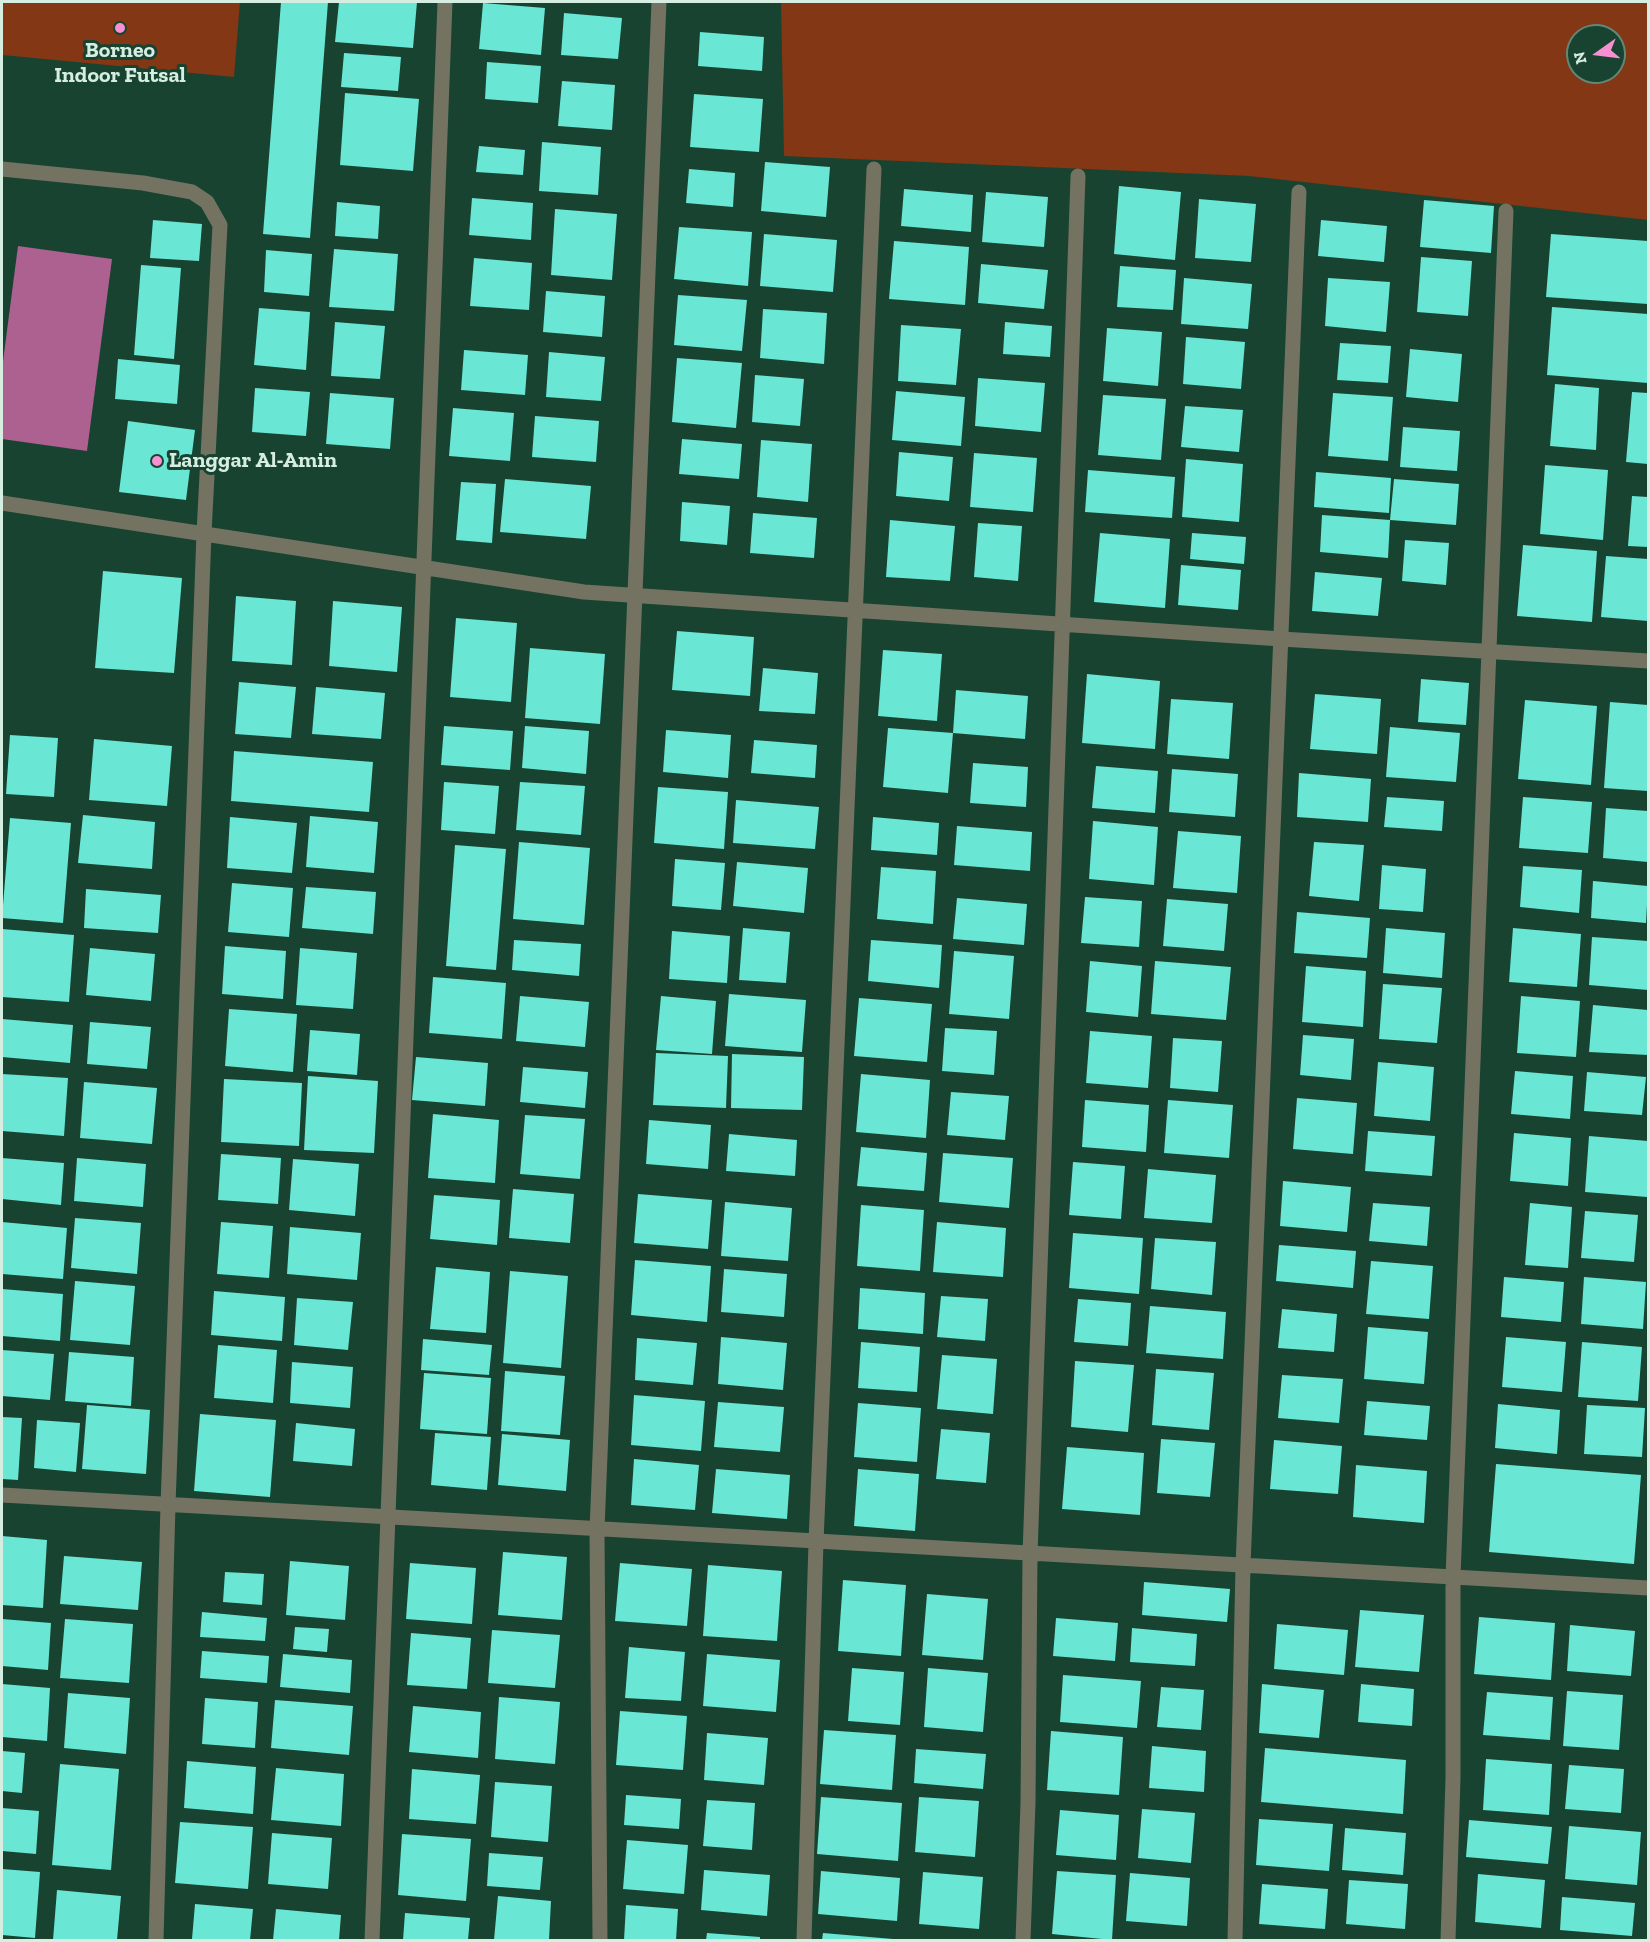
<!DOCTYPE html>
<style>
body{margin:0}
#map{position:relative;width:1650px;height:1942px;overflow:hidden;background:#174330;font-family:"Zilla Slab",serif}
canvas{display:block}
.frame{position:absolute;inset:0;border:3px solid #d6ede1;pointer-events:none}
.north{position:absolute;left:1566px;top:24px;width:60px;height:60px;box-sizing:border-box;background:#174330;border:2px solid #638777;border-radius:50%;rotate:256deg;font-size:16px;font-weight:700;line-height:24px;text-align:center;color:#d6ede1}
.north::after{content:'';display:block;margin:auto;width:21px;height:27px;background:#f690d0;clip-path:polygon(50% 0,100% 100%,50% 72%,0 100%)}
</style>
<div id="map">
<canvas width="1650" height="1942"></canvas>
<div class="frame"></div>
<div class="north">N</div>
</div>
<script>
const context = document.querySelector('canvas').getContext('2d');
context.lineJoin = 'round';
function fill(path, color) {
  context.fillStyle = color;
  context.fill(path, 'evenodd');
}
function stroke(path, color, width, dash) {
  context.strokeStyle = color;
  context.lineWidth = width;
  context.lineCap = dash ? 'butt' : 'round';
  context.setLineDash(dash || []);
  context.stroke(path);
}
function drawText(font, color, halo, rows, align = 'center') {
  context.font = font + ' "Zilla Slab",serif';
  context.lineWidth = 6;
  context.setLineDash([]);
  context.textBaseline = 'middle';
  context.strokeStyle = halo;
  context.fillStyle = color;
  for (const [text, x, y, turn = 0] of rows) {
    context.save();
    context.translate(x, y);
    context.rotate((+turn || 0) * Math.PI / 180);
    context.textAlign = isNaN(turn) ? turn : align;
    if (halo) context.strokeText(text, 0, 0);
    context.fillText(text, 0, 0);
    context.restore();
  }
}
fill(new Path2D(`
 M2,2H240L234,77L2,55Z
 M781,2H1648V220L1249,176L784,156ZM1578,36H1614V72H1578Z`), '#833714');
fill(new Path2D(`
 M18,246L112,259L87,451L2,439V369Z`), '#ac6190');
fill(new Path2D(`
 M281,2H328L310,238L263,234Z
 M339,2H417L413,48L335,42Z
 M483,3L545,8L541,55L479,49Z
 M564,13L622,18L618,59L561,55Z
 M700,32L764,37L762,71L698,66Z
 M344,53L401,57L398,91L341,87Z
 M487,62L541,66L538,103L485,99Z
 M562,81L615,85L612,130L558,126Z
 M345,93L419,99L413,171L340,165Z
 M694,94L763,99L759,152L690,147Z
 M542,142L601,147L598,195L539,191Z
 M479,146L525,150L523,175L476,172Z
 M765,162L830,167L826,217L761,211Z
 M689,169L735,173L733,207L686,203Z
 M1119,186L1181,192L1175,260L1114,254Z
 M904,189L973,195L971,232L901,226Z
 M986,192L1048,197L1044,247L982,242Z
 M472,198L533,203L531,240L469,235Z
 M1199,199L1256,204L1251,262L1195,258Z
 M1424,200L1494,206L1491,253L1420,247Z
 M337,202L380,206L378,239L335,236Z
 M555,209L617,214L612,280L551,275Z
 M153,220L202,224L199,261L150,258Z
 M1321,220L1387,226L1384,262L1318,256Z
 M679,227L752,232L748,286L674,279Z
 M764,234L837,240L833,292L760,286Z
 M1551,234L1648,241V304L1546,297Z
 M894,241L969,247L965,305L889,299Z
 M334,249L398,254L394,311L329,307Z
 M266,250L312,254L309,296L264,292Z
 M1421,257L1472,261L1468,316L1417,312Z
 M474,258L532,263L529,310L470,306Z
 M981,264L1048,270L1044,309L978,303Z
 M141,265L181,268L174,359L134,355Z
 M1120,266L1176,270L1173,310L1117,307Z
 M1184,278L1252,284L1248,329L1181,324Z
 M1328,278L1390,282L1386,332L1325,326Z
 M546,291L605,296L602,337L543,332Z
 M678,295L747,300L742,351L674,345Z
 M1552,307L1648,314V383L1547,375Z
 M259,308L310,312L306,370L254,365Z
 M763,309L827,313L824,364L760,358Z
 M335,322L385,326L380,379L331,376Z
 M1005,322L1052,326L1050,357L1003,354Z
 M901,325L961,329L956,385L898,381Z
 M1107,328L1162,332L1158,386L1103,381Z
 M1186,337L1245,342L1241,389L1183,384Z
 M1340,343L1391,346L1388,383L1337,380Z
 M1410,349L1462,354L1458,402L1406,397Z
 M464,350L528,355L525,395L461,390Z
 M549,352L605,357L601,401L546,397Z
 M677,358L742,363L736,428L672,422Z
 M118,359L180,365L177,404L115,399Z
 M755,375L804,379L800,426L752,422Z
 M978,378L1045,383L1041,432L975,426Z
 M1555,384L1599,388L1596,450L1550,446Z
 M255,388L310,392L306,436L252,432Z
 M896,391L965,397L961,446L892,440Z
 M1632,392L1648,393V464L1626,462Z
 M330,393L394,398L390,449L326,444Z
 M1333,393L1393,397L1388,461L1328,456Z
 M1103,395L1166,399L1161,460L1098,455Z
 M1185,406L1243,410L1239,452L1181,447Z
 M453,408L514,413L510,461L449,456Z
 M535,416L599,421L596,462L532,457Z
 M128,421L195,430L186,500L119,492Z
 M1403,427L1460,431L1457,471L1400,467Z
 M682,439L742,444L739,479L679,474Z
 M761,440L812,444L808,502L757,497Z
 M899,452L953,457L949,501L896,496Z
 M974,453L1037,458L1033,512L970,507Z
 M1186,459L1243,464L1239,522L1182,517Z
 M1545,465L1608,470L1603,540L1540,534Z
 M1088,470L1175,477L1172,518L1085,512Z
 M1316,472L1391,478L1389,513L1314,507Z
 M505,479L591,486L586,539L500,532Z
 M1394,479L1459,484L1456,525L1390,520Z
 M461,482L496,484L492,543L456,540Z
 M1632,496L1648,497V547L1628,546Z
 M682,502L730,506L727,545L680,541Z
 M753,513L817,518L814,558L750,553Z
 M1322,515L1390,520L1388,558L1320,552Z
 M890,520L955,526L950,581L886,577Z
 M978,523L1022,526L1018,581L974,577Z
 M1100,533L1170,539L1165,608L1094,602Z
 M1192,533L1246,537L1244,564L1190,559Z
 M1405,540L1449,543L1446,585L1402,581Z
 M1523,545L1597,551L1592,622L1517,616Z
 M1606,556L1648,559V621L1601,617Z
 M1181,565L1241,570L1238,610L1178,605Z
 M103,571L182,578L174,673L95,668Z
 M1315,572L1382,578L1378,616L1312,611Z
 M236,596L296,601L292,665L232,661Z
 M333,601L402,607L397,672L329,666Z
 M456,618L517,623L511,702L450,697Z
 M677,631L754,637L750,696L672,690Z
 M530,648L605,654L600,724L525,718Z
 M883,650L942,654L937,721L878,716Z
 M763,668L818,673L815,714L759,711Z
 M1087,674L1160,681L1155,749L1082,743Z
 M1421,679L1469,683L1466,725L1418,722Z
 M239,682L296,687L291,738L235,734Z
 M316,687L385,693L381,739L312,734Z
 M956,690L1028,696L1025,739L953,733L948,793L883,787L888,728L953,733Z
 M1315,694L1381,699L1377,754L1310,749Z
 M1171,699L1233,703L1229,759L1167,754Z
 M1525,700L1597,706L1591,785L1518,779Z
 M1610,702L1648,705V791L1604,788Z
 M444,726L513,731L510,770L441,765Z
 M525,726L589,731L586,774L522,768Z
 M1390,727L1460,733L1456,782L1386,777Z
 M666,730L731,735L728,778L663,772Z
 M10,735L58,738L54,797L6,794Z
 M94,739L172,746L167,806L89,800Z
 M754,740L817,745L815,778L751,773Z
 M234,751L373,762L369,812L231,801Z
 M973,763L1028,767L1026,807L970,803Z
 M1096,766L1158,771L1155,813L1092,808Z
 M1172,769L1238,774L1235,817L1169,812Z
 M1299,773L1371,779L1368,822L1297,817Z
 M444,782L499,786L495,834L441,830Z
 M520,782L585,786L581,835L516,830Z
 M658,787L728,792L724,849L654,843Z
 M1387,797L1444,801L1442,831L1384,827Z
 M1523,797L1592,802L1588,853L1519,848Z
 M736,800L819,807L815,849L733,843Z
 M1606,808L1648,811V862L1603,858Z
 M83,815L155,822L152,869L78,863Z
 M310,816L378,822L374,873L306,867Z
 M230,817L297,823L292,873L227,868Z
 M873,817L939,823L937,855L871,850Z
 M10,818L71,823L63,923L2,918Z
 M1093,821L1158,827L1154,885L1089,879Z
 M957,826L1032,832L1030,871L954,865Z
 M1178,831L1241,836L1237,893L1173,888Z
 M519,842L590,848L584,925L513,919Z
 M1314,842L1364,845L1359,901L1309,896Z
 M455,845L506,849L496,970L446,966Z
 M675,859L725,863L721,910L672,906Z
 M737,862L808,868L804,913L733,906Z
 M1382,865L1426,869L1423,912L1379,909Z
 M1523,866L1582,870L1579,913L1520,907Z
 M881,867L936,871L933,924L877,919Z
 M1593,881L1648,886L1646,923L1591,918Z
 M232,883L293,888L289,937L228,932Z
 M306,887L376,892L373,934L302,928Z
 M86,889L161,895L158,933L84,928Z
 M1085,897L1142,901L1139,947L1081,943Z
 M957,898L1027,904L1024,945L953,939Z
 M1167,899L1228,904L1224,951L1163,946Z
 M1297,912L1370,918L1367,958L1294,953Z
 M743,928L790,932L786,983L739,980Z
 M1386,928L1445,933L1442,978L1383,973Z
 M1513,928L1581,934L1577,987L1509,982Z
 M2,929L74,935L69,1002L2,997Z
 M672,931L730,936L727,983L669,979Z
 M1592,937L1648,941V990L1589,985Z
 M514,940L581,944L579,976L512,970Z
 M871,940L942,945L939,988L868,981Z
 M225,946L286,951L283,999L222,994Z
 M90,948L155,954L151,1001L86,995Z
 M300,948L357,953L353,1009L296,1005Z
 M954,951L1014,956L1009,1019L949,1014Z
 M1090,961L1142,966L1138,1017L1086,1012Z
 M1155,961L1231,967L1226,1020L1151,1014Z
 M1306,966L1366,971L1363,1027L1302,1022Z
 M433,977L506,983L502,1039L429,1033Z
 M1383,984L1442,988L1437,1043L1379,1039Z
 M729,994L806,1000L802,1052L725,1046Z
 M520,996L589,1002L585,1047L516,1041Z
 M661,996L716,1001L712,1054L656,1050Z
 M1521,996L1580,1001L1576,1057L1517,1053Z
 M859,998L932,1004L927,1062L854,1056Z
 M1593,1005L1648,1010V1055L1589,1052Z
 M229,1009L297,1014L293,1072L225,1066Z
 M2,1019L73,1025L70,1063L2,1057Z
 M90,1022L151,1027L147,1069L87,1064Z
 M945,1028L997,1031L994,1075L942,1071Z
 M310,1030L360,1034L357,1075L307,1071Z
 M1090,1031L1152,1036L1148,1088L1086,1083Z
 M1303,1035L1354,1039L1351,1080L1300,1075Z
 M1173,1038L1222,1041L1218,1092L1170,1088Z
 M656,1053L728,1056L726,1108L653,1105Z
 M732,1054L804,1057L802,1110L731,1108Z
 M416,1057L488,1063L485,1106L412,1100Z
 M1378,1062L1434,1067L1430,1121L1374,1116Z
 M523,1067L588,1072L585,1108L520,1102Z
 M1515,1071L1573,1076L1570,1119L1511,1114Z
 M1587,1072L1646,1077L1642,1115L1584,1111Z
 M2,1074L68,1078L64,1136L2,1131Z
 M861,1074L930,1080L926,1138L856,1132Z
 M308,1076L378,1081L374,1153L304,1150Z
 M224,1079L302,1083L299,1146L221,1142Z
 M84,1082L157,1088L152,1144L80,1138Z
 M951,1092L1009,1096L1005,1140L947,1135Z
 M1297,1098L1357,1103L1353,1154L1293,1149Z
 M1085,1100L1149,1105L1146,1152L1082,1147Z
 M1168,1100L1233,1105L1229,1158L1164,1153Z
 M433,1114L499,1120L495,1183L428,1178Z
 M525,1115L585,1119L580,1179L520,1174Z
 M649,1120L711,1125L708,1169L646,1164Z
 M1368,1131L1435,1136L1432,1176L1365,1171Z
 M1514,1133L1571,1138L1568,1186L1510,1181Z
 M729,1134L797,1140L795,1176L726,1171Z
 M1589,1136L1648,1141L1647,1197L1585,1192Z
 M861,1147L927,1153L924,1191L857,1186Z
 M943,1153L1013,1158L1009,1208L939,1202Z
 M221,1154L281,1158L278,1204L218,1200Z
 M2,1158L64,1163L61,1205L2,1199Z
 M77,1158L146,1164L143,1207L74,1201Z
 M293,1159L359,1164L355,1216L289,1210Z
 M1073,1162L1125,1166L1121,1219L1069,1215Z
 M1148,1169L1216,1175L1212,1223L1144,1218Z
 M1283,1181L1351,1187L1347,1232L1280,1226Z
 M513,1189L574,1194L570,1243L509,1238Z
 M638,1194L712,1200L708,1249L634,1243Z
 M434,1195L500,1200L497,1245L430,1239Z
 M725,1202L792,1208L788,1261L721,1256Z
 M1373,1203L1430,1207L1427,1246L1369,1241Z
 M1530,1203L1572,1207L1568,1268L1525,1265Z
 M861,1205L924,1210L920,1271L857,1266Z
 M1585,1211L1638,1215L1634,1262L1581,1258Z
 M75,1218L141,1223L137,1274L71,1268Z
 M2,1222L67,1228L63,1279L2,1274Z
 M221,1222L273,1226L269,1278L217,1274Z
 M937,1222L1006,1228L1003,1277L933,1272Z
 M290,1227L361,1233L357,1280L287,1274Z
 M1073,1233L1143,1238L1139,1294L1069,1288Z
 M1155,1238L1216,1242L1212,1295L1151,1289Z
 M1279,1245L1356,1251L1353,1288L1276,1281Z
 M635,1260L711,1266L707,1322L631,1315Z
 M1371,1261L1433,1266L1429,1319L1366,1314Z
 M436,1267L490,1272L486,1333L430,1329Z
 M724,1269L787,1274L784,1317L721,1312Z
 M510,1271L568,1276L561,1368L503,1363Z
 M1504,1277L1564,1282L1561,1322L1501,1317Z
 M1584,1277L1646,1282L1643,1329L1581,1324Z
 M75,1281L135,1286L130,1345L70,1340Z
 M860,1288L925,1293L923,1334L858,1329Z
 M2,1289L63,1294L60,1341L2,1336Z
 M214,1291L285,1297L282,1341L211,1335Z
 M941,1296L988,1299L985,1341L937,1337Z
 M297,1298L353,1302L348,1350L294,1345Z
 M1078,1299L1131,1303L1128,1346L1074,1342Z
 M1150,1306L1226,1312L1223,1359L1146,1353Z
 M1282,1309L1337,1314L1334,1352L1278,1348Z
 M1368,1327L1428,1332L1424,1384L1364,1379Z
 M721,1337L787,1343L783,1390L718,1384Z
 M1506,1337L1566,1342L1562,1392L1502,1387Z
 M637,1338L697,1343L693,1385L635,1380Z
 M423,1339L492,1345L489,1375L421,1370Z
 M861,1342L920,1347L917,1392L858,1388Z
 M1582,1342L1642,1347L1638,1401L1578,1397Z
 M218,1345L277,1350L273,1403L214,1398Z
 M2,1350L54,1354L50,1400L2,1396Z
 M69,1352L134,1357L131,1406L65,1401Z
 M942,1355L997,1359L993,1414L937,1409Z
 M1075,1361L1134,1365L1128,1432L1071,1427Z
 M292,1362L353,1367L350,1408L290,1403Z
 M1156,1369L1214,1373L1209,1430L1152,1425Z
 M505,1371L565,1376L560,1435L501,1431Z
 M424,1373L491,1378L487,1434L420,1429Z
 M1282,1375L1343,1379L1339,1423L1278,1418Z
 M634,1395L705,1401L701,1451L631,1445Z
 M1367,1401L1430,1406L1427,1440L1364,1435Z
 M718,1402L784,1407L780,1452L714,1447Z
 M858,1403L921,1408L917,1462L854,1457Z
 M1498,1404L1560,1410L1557,1454L1495,1448Z
 M87,1405L150,1410L146,1474L82,1469Z
 M1587,1405L1645,1408L1642,1457L1584,1454Z
 M200,1414L276,1420L270,1497L194,1491Z
 M2,1417L22,1418L18,1480L2,1479Z
 M37,1420L80,1423L76,1472L34,1468Z
 M296,1423L355,1429L352,1466L293,1461Z
 M941,1429L990,1433L986,1483L936,1479Z
 M435,1433L491,1437L487,1490L431,1485Z
 M502,1434L570,1440L566,1491L498,1485Z
 M1161,1439L1215,1443L1210,1497L1157,1493Z
 M1274,1440L1342,1446L1338,1494L1270,1489Z
 M1067,1447L1144,1453L1140,1515L1062,1509Z
 M634,1459L699,1465L695,1510L631,1505Z
 M1496,1464L1641,1475L1634,1564L1489,1552Z
 M1356,1465L1427,1471L1424,1523L1353,1517Z
 M716,1469L790,1475L787,1519L712,1513Z
 M858,1469L919,1474L915,1531L854,1526Z
 M2,1536L47,1540L43,1608L2,1605Z
 M503,1552L567,1557L562,1620L498,1615Z
 M64,1556L142,1562L138,1610L60,1604Z
 M290,1561L349,1566L345,1620L286,1615Z
 M410,1563L476,1568L472,1624L406,1619Z
 M620,1563L692,1569L687,1626L615,1621Z
 M708,1565L782,1571L777,1641L703,1636Z
 M225,1572L264,1574L262,1605L223,1602Z
 M843,1580L906,1585L901,1656L838,1651Z
 M1144,1582L1230,1589L1227,1622L1142,1615Z
 M927,1594L988,1599L983,1660L922,1655Z
 M1360,1610L1424,1615L1419,1672L1355,1667Z
 M202,1612L267,1618L265,1641L200,1637Z
 M1479,1617L1555,1623L1551,1680L1474,1674Z
 M1056,1618L1118,1623L1115,1661L1053,1656Z
 M2,1619L51,1623L48,1670L2,1666Z
 M65,1619L133,1624L129,1683L60,1678Z
 M1277,1624L1348,1630L1344,1675L1274,1669Z
 M1570,1625L1635,1631L1631,1676L1567,1671Z
 M295,1627L329,1629L327,1652L293,1649Z
 M1132,1628L1197,1634L1195,1666L1130,1662Z
 M492,1630L560,1635L555,1688L488,1683Z
 M411,1633L471,1638L467,1689L407,1685Z
 M629,1647L685,1652L681,1701L625,1698Z
 M202,1651L269,1656L267,1683L200,1678Z
 M283,1654L352,1660L350,1693L280,1687Z
 M707,1654L780,1660L776,1712L703,1706Z
 M852,1668L904,1672L900,1725L848,1721Z
 M928,1668L988,1673L983,1732L924,1727Z
 M1063,1675L1141,1681L1137,1728L1060,1722Z
 M2,1684L50,1688L47,1741L2,1737Z
 M1262,1684L1324,1690L1319,1738L1259,1733Z
 M1361,1684L1414,1689L1412,1726L1358,1722Z
 M1161,1687L1204,1690L1201,1730L1157,1727Z
 M1567,1691L1623,1695L1619,1750L1563,1746Z
 M1487,1692L1553,1697L1550,1740L1483,1735Z
 M68,1693L130,1698L126,1754L64,1748Z
 M499,1697L560,1702L555,1764L495,1759Z
 M205,1698L258,1702L255,1748L202,1744Z
 M275,1700L353,1706L349,1755L271,1748Z
 M413,1706L481,1712L478,1758L409,1752Z
 M620,1711L687,1716L683,1770L616,1765Z
 M824,1730L896,1735L892,1790L820,1784Z
 M1051,1731L1123,1737L1119,1795L1047,1790Z
 M707,1733L768,1738L764,1785L704,1780Z
 M1152,1746L1206,1751L1204,1792L1149,1788Z
 M1265,1748L1406,1760L1403,1814L1261,1802Z
 M916,1749L986,1754L983,1789L914,1783Z
 M2,1751L25,1753L22,1793L2,1791Z
 M1486,1759L1552,1764L1549,1815L1483,1810Z
 M187,1761L256,1767L253,1814L184,1808Z
 M60,1764L119,1769L111,1870L52,1865Z
 M1569,1765L1624,1769L1621,1813L1565,1809Z
 M276,1768L344,1774L341,1826L271,1820Z
 M412,1769L480,1775L476,1824L409,1819Z
 M495,1782L552,1786L548,1842L491,1837Z
 M626,1795L681,1799L679,1829L624,1825Z
 M821,1797L902,1803L898,1861L817,1854Z
 M919,1797L979,1801L975,1857L915,1852Z
 M707,1800L755,1803L752,1850L703,1846Z
 M2,1808L39,1811L36,1854L2,1851Z
 M1142,1809L1195,1813L1191,1863L1138,1858Z
 M1060,1810L1119,1815L1116,1860L1056,1855Z
 M1259,1819L1333,1824L1329,1871L1256,1865Z
 M1469,1820L1552,1827L1548,1864L1466,1857Z
 M180,1822L253,1827L248,1889L175,1883Z
 M1569,1826L1641,1832L1637,1885L1565,1879Z
 M1345,1828L1406,1833L1403,1875L1342,1870Z
 M272,1833L332,1838L328,1889L268,1884Z
 M402,1834L471,1839L466,1901L398,1895Z
 M627,1840L688,1845L684,1894L623,1889Z
 M489,1853L543,1857L540,1890L487,1886Z
 M2,1869L40,1872L35,1938L2,1935Z
 M704,1870L770,1875L767,1916L701,1910Z
 M821,1871L900,1878L897,1921L818,1914Z
 M1057,1871L1116,1875L1112,1940L1052,1934Z
 M923,1872L983,1877L979,1929L919,1924Z
 M1130,1873L1190,1878L1187,1926L1126,1921Z
 M1478,1874L1545,1880L1541,1928L1475,1922Z
 M1349,1880L1408,1884L1405,1929L1346,1924Z
 M1262,1884L1328,1889L1325,1929L1259,1924Z
 M57,1890L121,1896L117,1940H53Z
 M498,1896L551,1901L549,1940H494Z
 M1562,1897L1635,1903L1632,1936L1560,1930Z
 M195,1904L253,1909L250,1940L192,1939Z
 M626,1905L678,1909L676,1940H624Z
 M276,1909L341,1915L339,1940H273Z
 M405,1913L470,1918L468,1940H403Z
 M707,1933L760,1937V1940H706Z
 M823,1933L893,1939V1940H822Z`), '#69e6d4');
stroke(new Path2D(`
 M2,169L143,183L192,192L207,202L220,225L204,533`), '#747261', 15);
stroke(new Path2D(`
 M2,503L584,592L1281,639L1648,661
 M2,1495L1648,1588
 M156,1940L168,1505L204,533
 M372,1940L445,2
 M600,1940L597,1529L659,2
 M804,1940L816,1542L874,169
 M1023,1940L1028,1803L1030,1554L1078,176
 M1235,1940L1243,1566L1299,192
 M1448,1940L1453,1778V1577L1506,211`), '#747261', 15);
for (const [x, y, r, color] of [
 [120,28,6,"#f690d0"],
 [157,461,6,"#f690d0"]
]) {
  const dot = new Path2D();
  dot.arc(x, y, r, 0, 2 * Math.PI);
  context.fillStyle = color;
  context.fill(dot);
  stroke(dot, '#174330', 2);
}
drawText('bold 22px', '#d6ede1', '#174330', [
 ["Borneo",120,51],
 ["Indoor Futsal",120,76],
 ["Langgar Al-Amin",169,461,"left"]
]);
</script>
